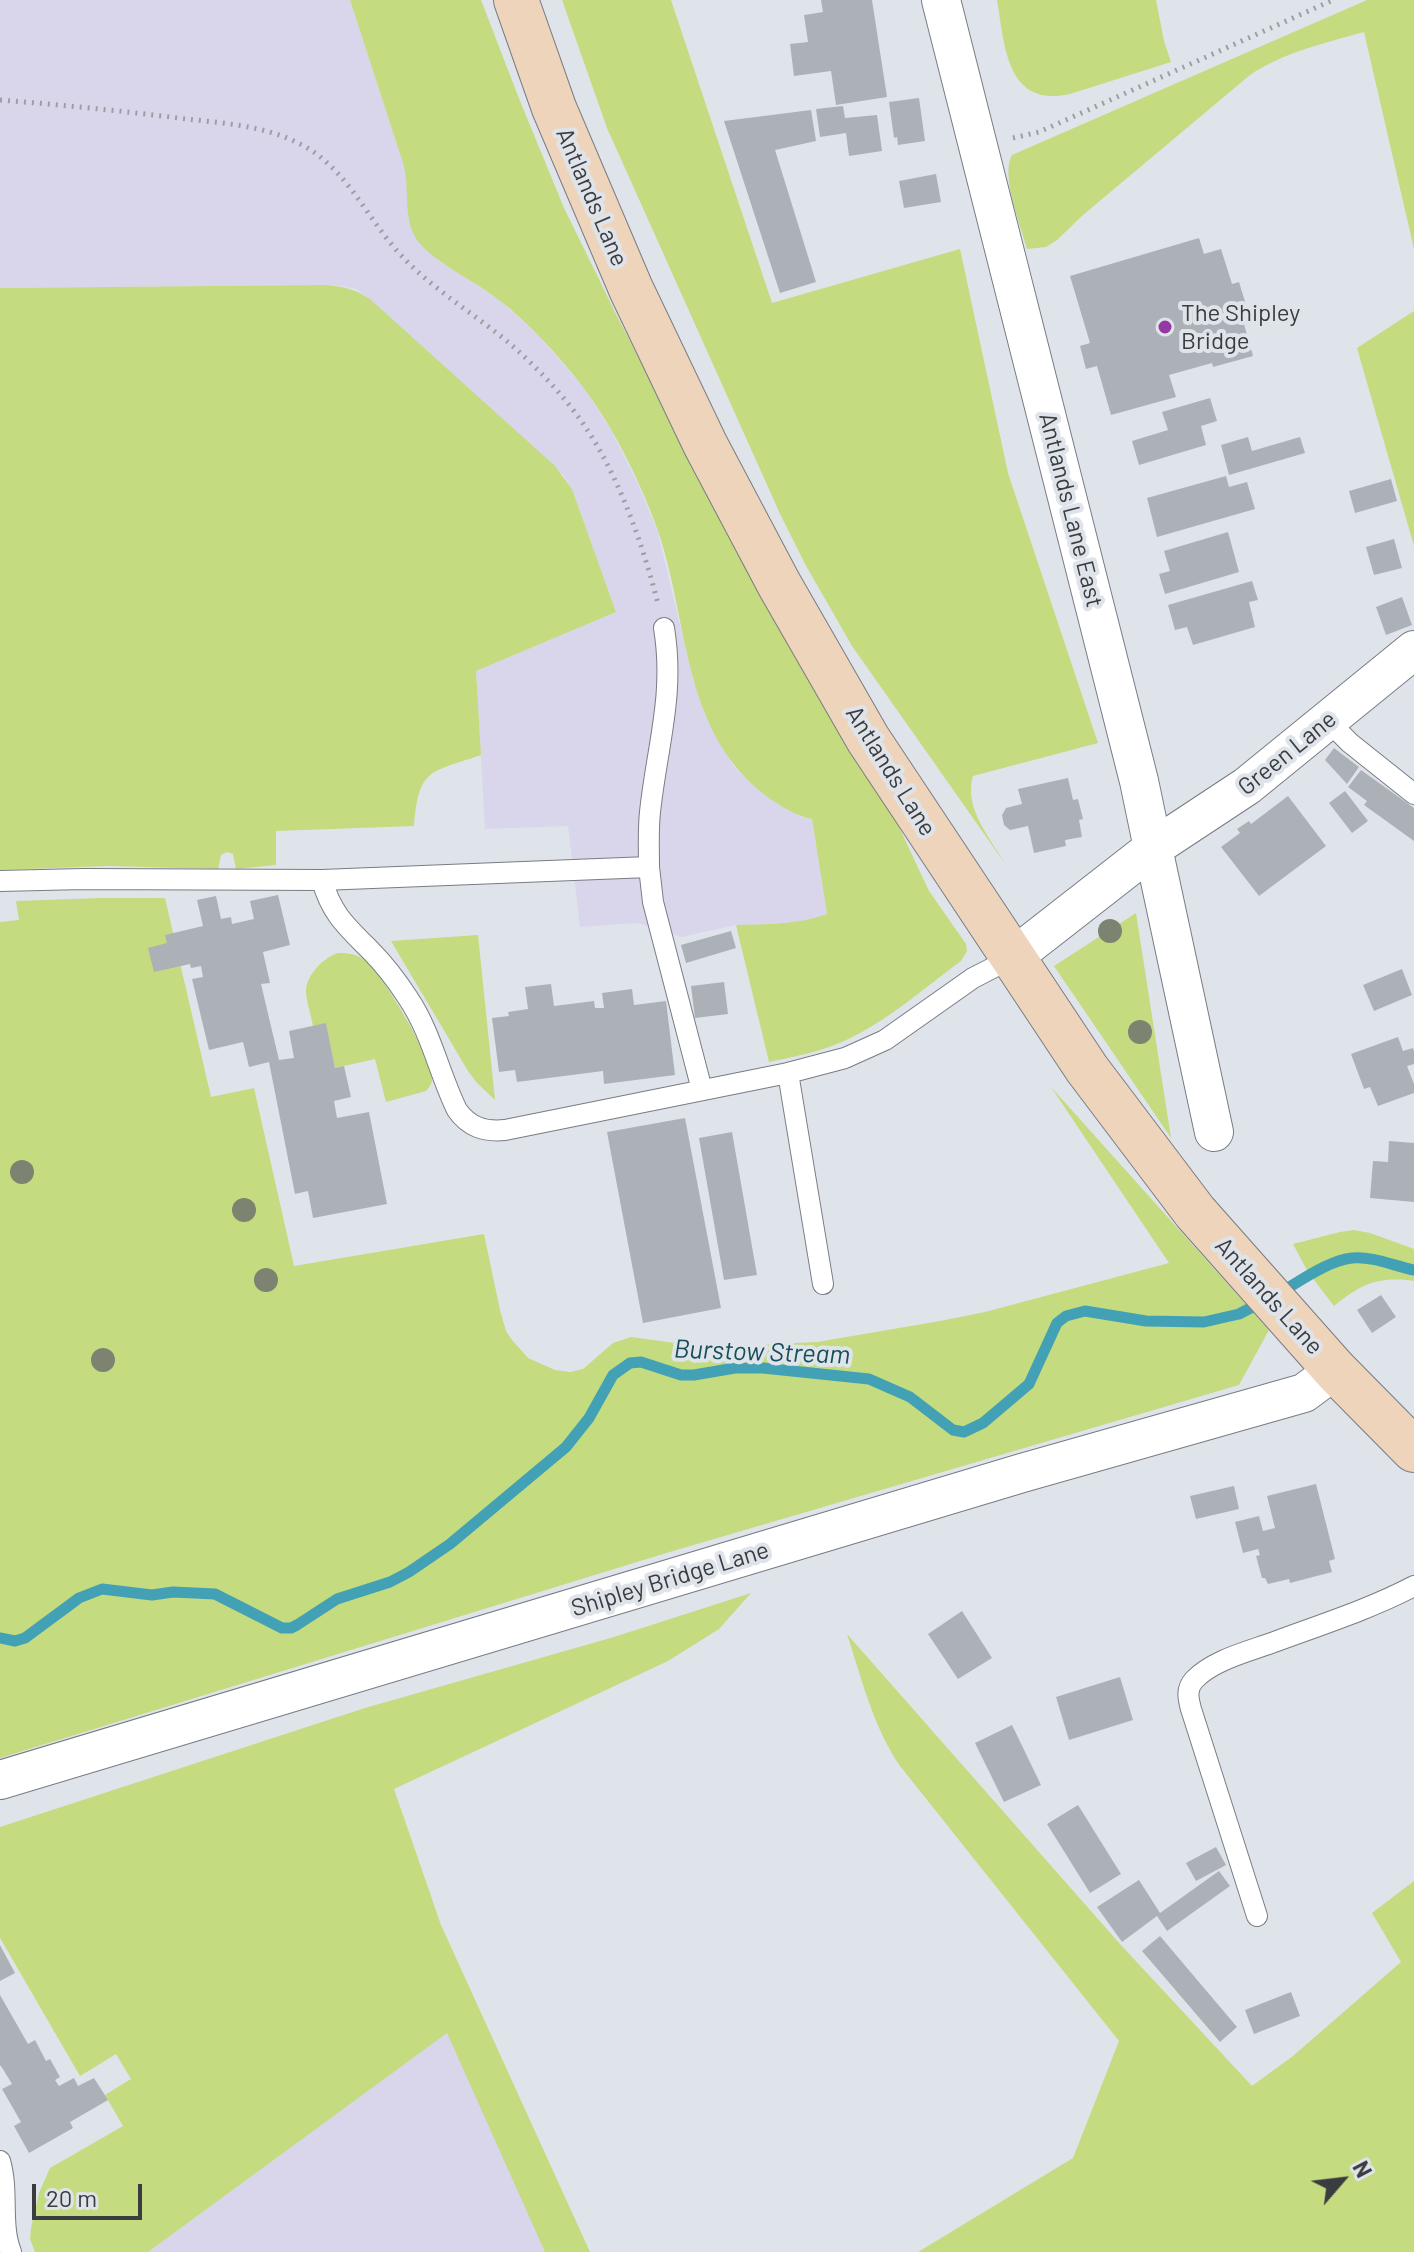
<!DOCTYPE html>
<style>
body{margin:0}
#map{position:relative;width:1414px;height:2252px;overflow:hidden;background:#dfe4eb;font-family:Barlow,sans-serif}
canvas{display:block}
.north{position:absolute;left:1302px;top:2140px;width:80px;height:80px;-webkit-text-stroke:6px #dfe4eb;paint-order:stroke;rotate:62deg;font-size:22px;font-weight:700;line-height:32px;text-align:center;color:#3a3c3f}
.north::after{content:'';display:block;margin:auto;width:28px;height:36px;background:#3a3c3f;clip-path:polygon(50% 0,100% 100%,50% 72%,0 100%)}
.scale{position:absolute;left:32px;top:2184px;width:110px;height:36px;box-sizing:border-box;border:4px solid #3a3c3f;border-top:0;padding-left:10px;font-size:24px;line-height:28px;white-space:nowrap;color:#3a3c3f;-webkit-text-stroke:6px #dfe4eb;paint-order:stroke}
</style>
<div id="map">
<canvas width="1414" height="2252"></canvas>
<div class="north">N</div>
<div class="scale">20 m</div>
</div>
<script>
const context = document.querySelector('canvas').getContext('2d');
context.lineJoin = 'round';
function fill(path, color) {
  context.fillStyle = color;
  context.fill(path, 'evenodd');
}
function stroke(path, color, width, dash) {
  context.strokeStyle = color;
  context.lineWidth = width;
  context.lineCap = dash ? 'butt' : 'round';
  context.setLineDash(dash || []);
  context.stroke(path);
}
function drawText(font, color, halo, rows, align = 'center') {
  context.font = font + ' Barlow,sans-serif';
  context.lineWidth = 8;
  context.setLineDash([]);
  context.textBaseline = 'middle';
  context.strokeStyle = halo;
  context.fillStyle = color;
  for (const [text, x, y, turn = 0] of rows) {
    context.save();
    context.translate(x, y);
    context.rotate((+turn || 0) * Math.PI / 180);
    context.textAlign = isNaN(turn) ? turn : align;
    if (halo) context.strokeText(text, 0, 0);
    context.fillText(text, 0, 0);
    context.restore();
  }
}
fill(new Path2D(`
 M0,0H350L403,163L406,174L410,224L439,261L496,297L538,335L585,389L612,432L639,486L658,533L693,679L706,718L733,765L742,775L777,803L802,817L812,819L827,914L805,922L790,924L736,925L681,937L638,923L580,927L568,826L485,829L476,671L616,612L572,489L564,476L370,299L356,289L342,286L324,285L0,288Z
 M472,2014L569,2252H148Z`), '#d9d6ec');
fill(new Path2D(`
 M350,0H481L520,101L564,208L615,312L725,525L898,825L929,891L966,944L967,951L961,961C923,989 885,1023 842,1042C818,1052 794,1057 769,1062L736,925C768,924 796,925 827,914L812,819C793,815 775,803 760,791C681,725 689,621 658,531C640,481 615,430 583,387C558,355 531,325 499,300C476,281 427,260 414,235C403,213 410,187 403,163Z
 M562,0H671L772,303L960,249L1008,473L1098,743L973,776C963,808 991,839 1006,865L852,646L805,564L781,516L607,128Z
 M997,0H1156L1164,41L1171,62L1070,94C1006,108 1005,46 997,0Z
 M1367,0H1414V249L1364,32C1325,43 1284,52 1250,75L1083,215L1057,240L1046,247L1027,249C1021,227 1000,175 1012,155Z
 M324,285C343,286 355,289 370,299L555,466L572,489L616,612L476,671L481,755C429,773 419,768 414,826L276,831V865L236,869L233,854L227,852L221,855L218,869L108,866L0,870V288Z
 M1414,311V546L1357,348Z
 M100,898H165L211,1097L254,1088L294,1266L484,1234L500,1310L506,1331L512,1340L528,1358L555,1370L570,1372L583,1369L613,1343L631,1337L705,1347L817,1342L940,1321L985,1312L1169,1263L1051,1087L1269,1330L1239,1385L663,1554L0,1758V922L19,920L16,901Z
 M1136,913L1171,1138L1054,966Z
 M478,935L495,1100L477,1083L468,1071L391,941Z
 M338,953C349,953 358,954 367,962C383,976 434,1060 432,1080C431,1086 429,1087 426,1091L386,1102L375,1059L335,1068L326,1024L313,1026C311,1015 307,1004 306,993C305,976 323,958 338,953Z
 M1354,1230L1370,1233L1414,1249V1281C1378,1276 1361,1284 1334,1306L1308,1272L1293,1244L1340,1232Z
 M751,1593L719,1629L668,1661L394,1789L441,1925L590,2252H545L447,2033L148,2252H35L30,2239L31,2228L39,2193L50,2168L123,2126L105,2095L131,2079L116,2054L80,2076L0,1938V1827L365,1708L614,1637Z
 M847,1634L1120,1944L1252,2086L1293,2056L1401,1962L1372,1913L1414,1881V2252H918L1073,2158L1119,2041L900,1766C873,1726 862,1680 847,1634Z`), '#c4db7f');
stroke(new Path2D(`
 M1279,1293C1299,1282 1329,1260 1352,1258C1373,1256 1394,1266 1414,1270
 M0,1638L15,1641L25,1638L79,1598L102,1589L152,1595L173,1592L215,1594L282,1628H291L297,1625L337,1599L390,1582L409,1572L450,1544L566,1447L589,1418L613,1375L630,1363L641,1362L681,1375H694L735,1368H763L869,1379L910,1397L953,1430L964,1432L983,1423L1029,1384L1057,1323L1066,1316L1085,1311L1146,1321L1204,1322L1239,1314L1264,1301`), '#43a1b6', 11);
fill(new Path2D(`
 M821,0H872L887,97L836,105L831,71L794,76L790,44L808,42L804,15L823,12Z
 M919,98L925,141L898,145L897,137L894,138L889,102Z
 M843,106L845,118L877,115L882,151L849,156L846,133L820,137L816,109Z
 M811,110L816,141L775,150L816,282L780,293L724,121Z
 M936,174L941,202L904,208L899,181Z
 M1199,238L1204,254L1221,249L1232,284L1239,282L1247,308L1240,310L1253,356L1213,367L1212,363L1169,375L1176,397L1111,415L1097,366L1086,369L1080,346L1090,343L1070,276Z
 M1210,398L1217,421L1201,426L1206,445L1139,465L1132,441L1168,430L1162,412Z
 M1248,437L1252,451L1300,437L1305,453L1229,475L1221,445Z
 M1226,476L1229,487L1247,482L1255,509L1157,537L1147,498Z
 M1391,479L1397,501L1355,513L1349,491Z
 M1228,532L1239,572L1165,594L1159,574L1170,571L1164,551Z
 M1394,539L1402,568L1374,575L1366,547Z
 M1252,581L1258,600L1249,602L1255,627L1193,645L1187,627L1175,630L1168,605Z
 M1402,597L1412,625L1386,635L1376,607Z
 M1334,748L1359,767L1347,784L1325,760Z
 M1361,770L1414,808V841L1364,805L1367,801L1348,787Z
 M1068,778L1073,800L1078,799L1083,819L1079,820L1082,837L1065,840L1066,846L1034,853L1028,826L1010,830L1004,825L1002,815L1006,808L1022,804L1018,789Z
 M1345,791L1368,821L1352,833L1329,803Z
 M1288,796L1326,846L1259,896L1221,847L1240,833L1237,829L1249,821L1251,824Z
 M278,895L290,945L263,952L270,983L261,984L279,1060L294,1058L289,1031L326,1023L335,1068L344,1066L351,1097L334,1101L337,1118L369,1112L387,1204L313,1218L308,1191L295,1194L269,1062L249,1067L243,1042L209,1050L192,979L203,977L201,966L191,968L190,964L154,972L148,948L167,943L165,935L203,926L197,900L216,896L221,919L231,917L232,924L254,919L250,901Z
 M731,931L736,948L686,963L681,945Z
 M1402,969L1412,995L1374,1011L1363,985Z
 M724,982L728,1014L695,1018L691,986Z
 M551,984L554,1006L594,1001L595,1008H604L602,993L632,989L634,1005L666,1001L675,1075L604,1084L603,1071L517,1082L515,1070L499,1072L492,1018L509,1016L508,1012L528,1009L525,987Z
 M1398,1037L1403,1051L1413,1048L1414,1052V1064L1407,1066L1414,1084V1093L1378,1106L1370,1087L1364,1089L1351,1054Z
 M685,1118L721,1308L643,1323L607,1132Z
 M732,1132L757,1275L724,1280L699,1138Z
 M1389,1141L1414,1143V1202L1370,1198L1373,1161L1388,1162Z
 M1381,1295L1396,1317L1372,1333L1357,1310Z
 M1316,1484L1335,1559L1329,1561L1332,1572L1290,1583L1289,1579L1268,1584L1265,1578H1262L1256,1556L1260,1555L1258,1549L1243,1553L1235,1522L1259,1516L1263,1531L1275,1528L1267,1496Z
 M1234,1486L1239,1509L1196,1519L1190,1496Z
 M962,1611L992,1658L958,1679L928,1634Z
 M1120,1677L1133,1720L1069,1740L1056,1697Z
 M1012,1725L1041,1785L1004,1802L975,1743Z
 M1078,1805L1121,1874L1090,1893L1047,1824Z
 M1216,1847L1226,1865L1196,1881L1186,1863Z
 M1219,1871L1230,1886L1167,1931L1157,1916L1122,1942L1097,1907L1139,1880L1160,1913Z
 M1160,1936L1237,2027L1220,2042L1142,1951Z
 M0,1945L15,1973L0,1981Z
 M1291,1992L1300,2016L1254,2034L1245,2010Z
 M0,1995L28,2044L35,2040L46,2061L50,2059L60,2077L55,2080L59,2086L74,2078L78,2086L94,2078L108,2100L70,2122L73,2128L29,2153L14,2126L21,2122L2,2089L12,2084L1,2066H0Z`), '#acb1b8');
const lane = new Path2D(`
 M1328,721L1350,743L1414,794
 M649,867L653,902L702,1090
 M322,880L649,867C649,849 648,830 650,812C657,746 675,695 664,628
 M0,881L83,879L322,880C331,913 346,926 370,950C384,964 397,981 408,998C431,1032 439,1073 457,1110C469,1127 484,1132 505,1130L788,1073
 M823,1284L788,1073L845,1058L885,1040L973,978L1012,958
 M1257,1916L1191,1709C1188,1698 1186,1689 1194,1680C1214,1659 1251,1651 1277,1641C1323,1624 1370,1609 1414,1586
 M0,2161C9,2191 0,2224 11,2252`);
const street = new Path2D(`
 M941,0L1139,781L1153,848L1012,958
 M1214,1132L1153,848L1247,786L1414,650
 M0,1780L1022,1473L1304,1393L1335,1370`);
const secondary = new Path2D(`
 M516,0L554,108L631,289L705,444L779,584L868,739L1087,1069L1195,1212L1335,1370L1414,1450`);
stroke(lane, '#787c83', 22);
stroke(street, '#787c83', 40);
stroke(secondary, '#787c83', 46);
stroke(new Path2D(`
 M0,100C62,105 124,111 186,119C223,123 265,126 298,143C345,165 366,217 399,253C433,291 479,316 516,349C541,372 565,397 584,425C619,476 643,545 658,604
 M1013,138L1039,132L1333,0`), '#9b9fa4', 5, [2, 6]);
stroke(lane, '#fff', 20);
stroke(street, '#fff', 38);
stroke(secondary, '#efd4bc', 44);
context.fillStyle = '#7c8371';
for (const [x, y] of [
 [1110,931],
 [1140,1032],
 [22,1172],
 [244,1210],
 [266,1280],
 [103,1360]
]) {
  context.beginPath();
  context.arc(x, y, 12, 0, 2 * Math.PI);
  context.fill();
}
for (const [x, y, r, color] of [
 [1165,327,8,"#9538a1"]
]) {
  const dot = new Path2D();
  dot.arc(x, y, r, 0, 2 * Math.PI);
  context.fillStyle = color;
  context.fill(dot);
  stroke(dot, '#dfe4eb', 3);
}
drawText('24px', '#3a3c3f', '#dfe4eb', [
 ["Antlands Lane",592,197,67],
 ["Antlands Lane East",1071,510,76],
 ["Green Lane",1287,753,-39],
 ["Antlands Lane",891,771,58],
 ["Antlands Lane",1269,1296,48],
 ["Shipley Bridge Lane",670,1579,-17]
]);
drawText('24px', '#3a3c3f', '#dfe4eb', [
 ["The Shipley",1181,313],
 ["Bridge",1181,341]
], 'left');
drawText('italic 26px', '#164e5a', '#dfe4eb', [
 ["Burstow Stream",762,1352,2]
]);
</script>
